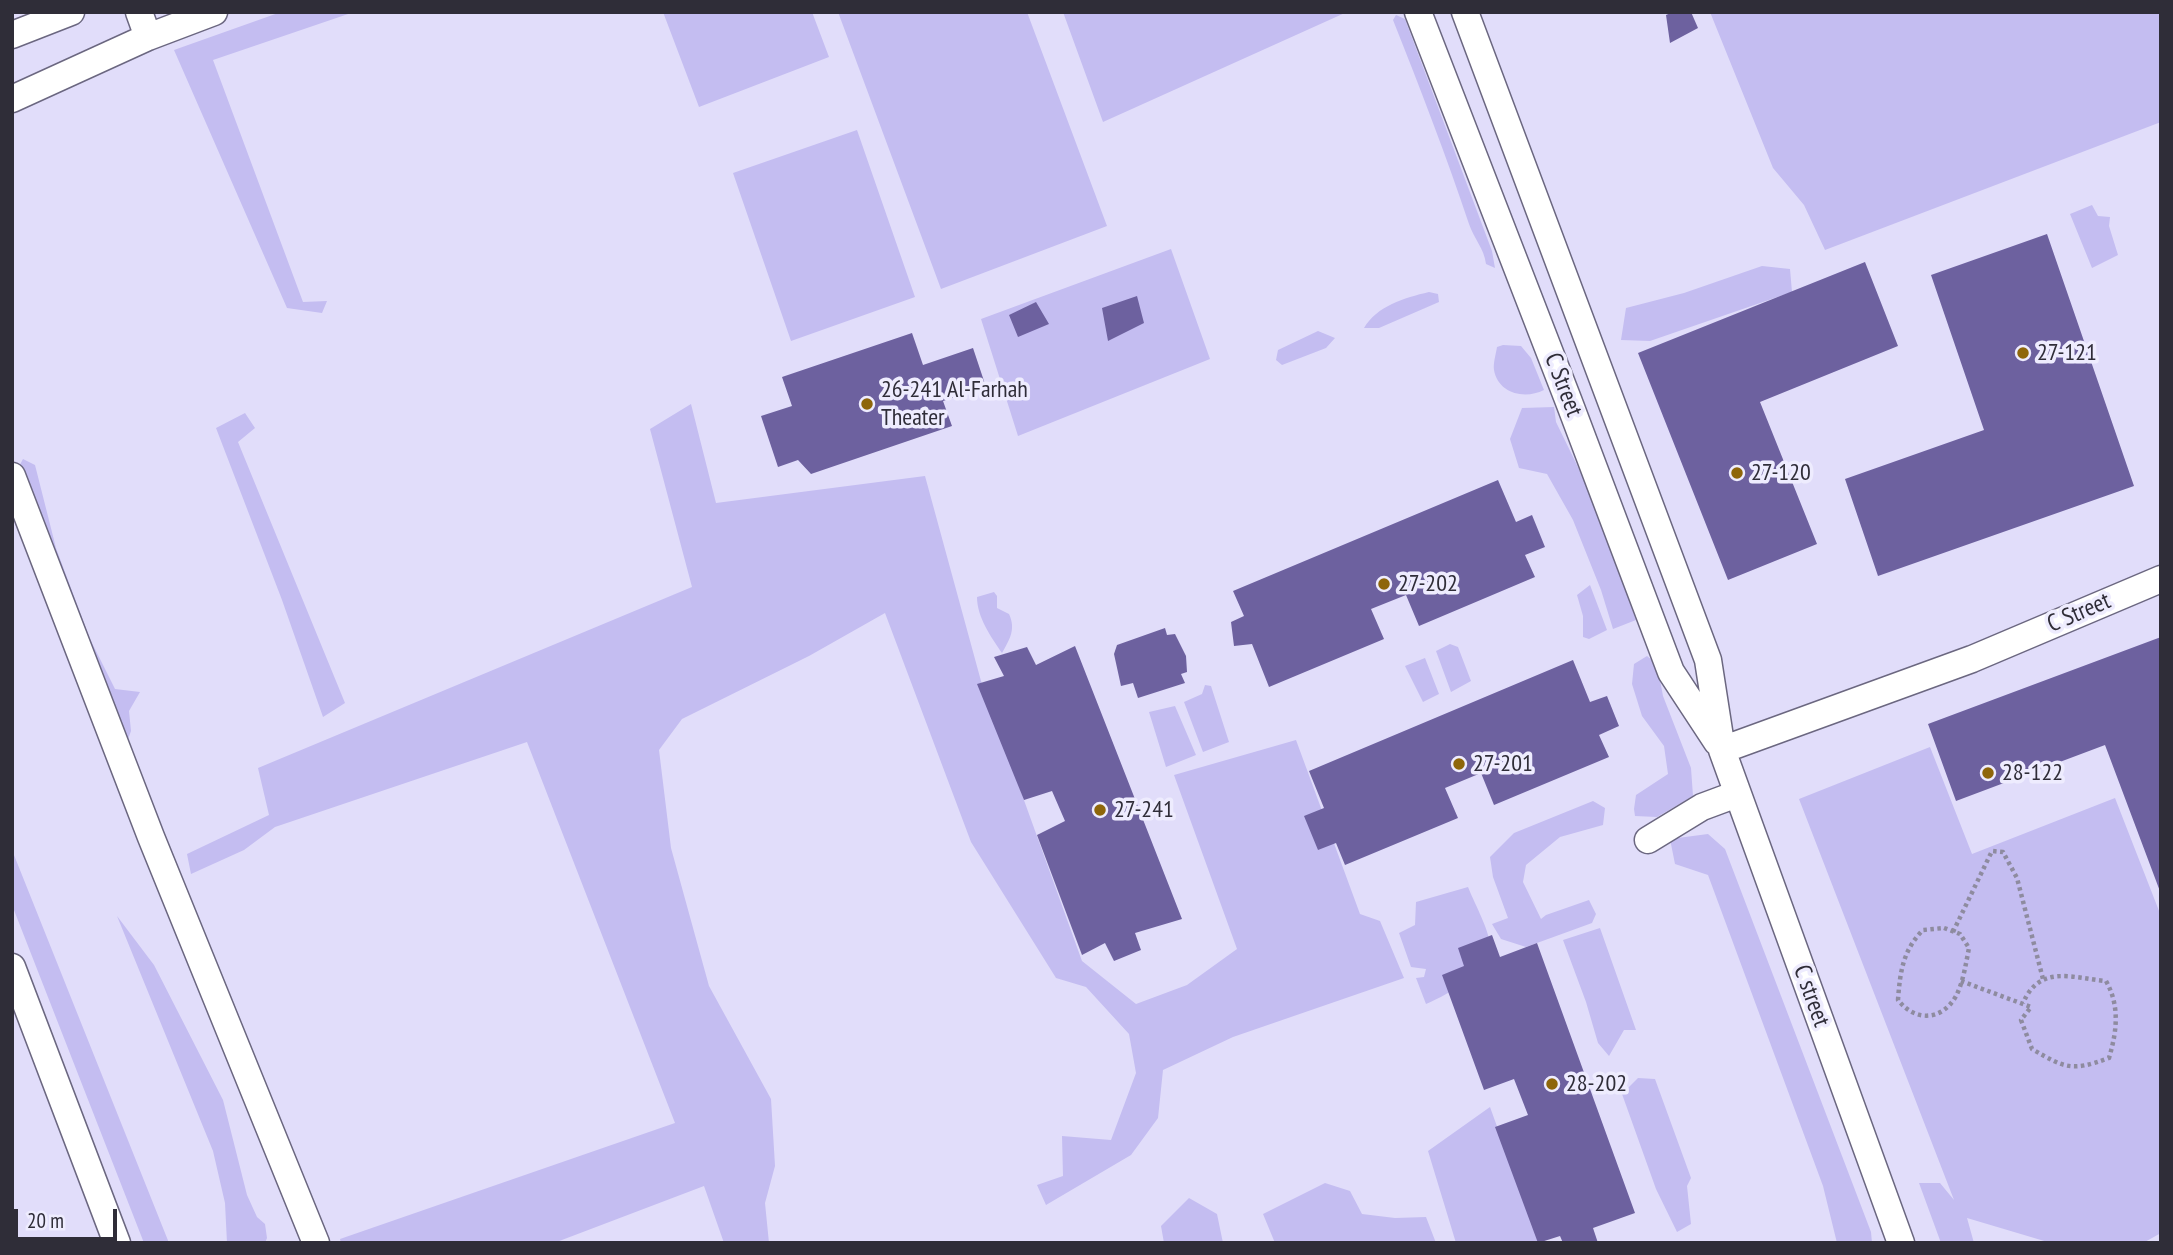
<!DOCTYPE html>
<style>
body{margin:0}
#map{position:relative;width:2173px;height:1255px;overflow:hidden;background:#e1ddfa;font-family:"PT Sans Narrow",sans-serif}
canvas{display:block}
.frame{position:absolute;inset:0;border:14px solid #2f2d38;pointer-events:none}
.scale{position:absolute;left:14px;top:1209px;width:103px;height:32px;box-sizing:border-box;border:4px solid #2f2d38;border-top:0;padding-left:9px;font-size:21px;line-height:24px;white-space:nowrap;color:#2f2d38;-webkit-text-stroke:5px #eeecfe;paint-order:stroke}
</style>
<div id="map">
<canvas width="2173" height="1255"></canvas>
<div class="frame"></div>
<div class="scale">20 m</div>
</div>
<script>
const context = document.querySelector('canvas').getContext('2d');
context.lineJoin = 'round';
function fill(path, color) {
  context.fillStyle = color;
  context.fill(path, 'evenodd');
}
function stroke(path, color, width, dash) {
  context.strokeStyle = color;
  context.lineWidth = width;
  context.lineCap = dash ? 'butt' : 'round';
  context.setLineDash(dash || []);
  context.stroke(path);
}
function drawText(font, color, halo, rows, align = 'center') {
  context.font = font + ' "PT Sans Narrow",sans-serif';
  context.lineWidth = 7;
  context.setLineDash([]);
  context.textBaseline = 'middle';
  context.strokeStyle = halo;
  context.fillStyle = color;
  for (const [text, x, y, turn = 0] of rows) {
    context.save();
    context.translate(x, y);
    context.rotate((+turn || 0) * Math.PI / 180);
    context.textAlign = isNaN(turn) ? turn : align;
    if (halo) context.strokeText(text, 0, 0);
    context.fillText(text, 0, 0);
    context.restore();
  }
}
fill(new Path2D(`
 M281,12H354L213,60L303,302L327,301L322,313L287,308L174,50Z
 M663,12H812L829,57L699,107Z
 M838,12H1027L1107,226L941,289Z
 M1063,12H1347L1103,122Z
 M1710,12H2161V122L1825,250L1804,205L1773,168Z
 M1396,15L1405,19L1492,251L1495,268L1486,264C1484,248 1474,239 1469,224C1446,155 1420,88 1393,20Z
 M857,130L915,297L791,341L733,173Z
 M2092,205L2098,216L2110,217L2109,226L2118,255L2092,268L2070,214Z
 M1171,249L1210,359L1018,436L981,319Z
 M1762,266L1790,269L1792,292L1650,341L1621,340L1626,308L1684,293Z
 M1429,292L1438,294L1439,302L1379,328H1364C1377,306 1404,298 1429,292Z
 M1318,331L1335,338L1326,348L1282,365L1276,360L1278,350Z
 M1503,345L1521,346L1531,358L1544,390C1524,400 1498,393 1494,370C1493,363 1496,354 1497,347Z
 M691,404L716,503L925,476L981,681L1082,961L1136,1004L1187,985L1237,949L1174,775L1296,740L1360,914L1380,921L1404,978L1233,1037L1163,1070L1158,1118L1131,1155L1046,1205L1037,1185L1063,1176L1062,1136L1111,1140L1136,1073L1129,1034L1086,987L1056,978L971,842L885,613L809,656L682,719L659,750L671,848L709,986L771,1099L775,1166L765,1203L769,1243H724L704,1186L554,1243H341L340,1239L675,1123L527,742L275,827L244,850L191,874L187,854L269,815L258,768L692,587L650,429Z
 M1554,407L1556,422L1594,500L1636,620L1613,629L1601,590L1573,520L1547,474L1519,468L1510,439L1522,408Z
 M245,413L255,428L238,442L345,703L323,717L282,600L216,428Z
 M23,459L35,465L56,548L90,639L115,689L140,692L129,711L131,731L127,742L16,472Z
 M1590,585L1607,630L1589,639L1583,637V616L1577,595Z
 M994,592L997,596V608L1009,614C1016,629 1010,639 1002,653C991,637 977,617 977,597Z
 M1450,644L1458,647L1471,681L1451,692L1436,651Z
 M1647,656L1657,664L1663,696L1691,768L1693,796L1657,817L1635,816L1634,809L1636,795L1668,774L1664,746L1642,716L1632,684L1634,664Z
 M1425,658L1439,694L1423,702L1405,666Z
 M1205,685L1211,686L1229,742L1203,752L1184,702L1202,694Z
 M1175,706L1196,755L1166,767L1149,712Z
 M1930,747L1972,854L2115,798L2161,916V1233L2143,1243H2051L1967,1218L1974,1243H1941L1919,1183H1940L1954,1200L1799,799Z
 M1593,801L1605,808L1603,825L1560,837L1526,865L1523,882L1541,919L1546,915L1589,900L1596,914L1592,923L1526,947L1501,939L1492,924L1508,918L1493,877L1490,857L1514,833Z
 M1708,834L1725,849L1871,1232L1872,1243H1837L1823,1186L1708,875L1675,864L1670,839Z
 M12,850L169,1243H144L12,905Z
 M1468,887C1473,900 1488,928 1489,940C1491,970 1450,994 1426,1004L1416,978L1424,977L1426,969L1411,967L1399,933L1415,925L1416,902Z
 M117,916L154,965L223,1100L247,1195L257,1217L265,1224L267,1238L265,1243H227L225,1203L213,1151Z
 M1600,928L1636,1030H1624L1609,1056L1598,1043L1586,1002L1563,940Z
 M1638,1078L1655,1079L1691,1178L1687,1186L1691,1224L1677,1232L1656,1189L1622,1094Z
 M1490,1107L1539,1243H1456L1428,1151Z
 M1325,1183L1350,1191L1362,1214L1395,1218L1426,1217L1436,1243H1275L1263,1214Z
 M1189,1198L1217,1214L1223,1243H1164L1161,1226Z`), '#c4bdf1');
fill(new Path2D(`
 M1673,12H1691L1698,28L1670,43L1666,15Z
 M2047,234L2134,486L1878,576L1845,479L1984,430L1931,275Z
 M1865,262L1898,346L1760,402L1817,544L1728,580L1638,353Z
 M1137,296L1144,323L1108,341L1102,308Z
 M1036,302L1049,324L1018,337L1009,315Z
 M912,333L923,365L973,348L986,387L943,401L952,426L811,474L798,460L778,467L761,416L792,406L782,377Z
 M1498,480L1516,522L1532,515L1545,547L1525,555L1535,577L1419,626L1406,595L1371,609L1384,639L1269,687L1252,644L1234,646L1231,622L1244,616L1233,591Z
 M1165,628L1167,635L1175,634L1186,656L1187,672L1181,674L1185,683L1138,698L1133,683L1121,686L1114,654L1117,645Z
 M2161,637V894L2105,745L1956,801L1928,724Z
 M1075,646L1182,919L1135,933L1141,950L1114,961L1105,943L1082,955L1037,835L1065,821L1052,791L1024,800L977,684L1004,676L994,657L1027,647L1036,665Z
 M1573,660L1590,702L1607,696L1619,726L1599,735L1609,757L1494,805L1481,773L1445,788L1458,818L1345,865L1336,843L1318,850L1304,816L1324,808L1309,771Z
 M1492,935L1500,957L1537,943L1635,1213L1593,1228L1598,1243H1563L1560,1236L1538,1243L1495,1127L1528,1115L1514,1079L1484,1090L1442,975L1464,966L1458,948Z`), '#6d619f');
const street = new Path2D(`
 M139,12L148,37
 M1418,12L1569,402L1671,672L1717,742
 M1465,12L1708,660L1722,750L1901,1243
 M12,35L71,12
 M12,99L148,37L214,12
 M12,476L151,837L316,1243
 M1722,750L1972,659L2161,579
 M1648,840L1702,807L1737,794
 M12,967L117,1243`);
stroke(street, '#6b6780', 29);
stroke(new Path2D(`
 M1944,928L1960,934L1969,948C1966,963 1963,983 1956,996C1942,1021 1915,1022 1898,1000C1900,972 1903,950 1923,930Z
 M1953,932L1992,851L2003,852L2017,878L2043,979
 M1961,981L2031,1007L2021,1020L2032,1049C2065,1068 2071,1072 2109,1058C2117,1031 2120,1006 2106,981C2072,978 2040,964 2023,1003`), '#8e8b9f', 4.5, [3.5, 3.5]);
stroke(street, '#fff', 26);
for (const [x, y, r, color] of [
 [2023,353,7,"#8e660a"],
 [867,404,7,"#8e660a"],
 [1737,473,7,"#8e660a"],
 [1384,584,7,"#8e660a"],
 [1459,764,7,"#8e660a"],
 [1988,773,7,"#8e660a"],
 [1100,810,7,"#8e660a"],
 [1552,1084,7,"#8e660a"]
]) {
  const dot = new Path2D();
  dot.arc(x, y, r, 0, 2 * Math.PI);
  context.fillStyle = color;
  context.fill(dot);
  stroke(dot, '#eeecfe', 2.5);
}
drawText('24px', '#2f2d38', '#eeecfe', [
 ["27-121",2037,353],
 ["26-241 Al-Farhah",881,390],
 ["Theater",881,418],
 ["27-120",1751,473],
 ["27-202",1398,584],
 ["27-201",1473,764],
 ["28-122",2002,773],
 ["27-241",1114,810],
 ["28-202",1566,1084]
], 'left');
drawText('24px', '#2f2d38', '#eeecfe', [
 ["C Street",1563,385,69],
 ["C Street",2079,613,-23],
 ["C street",1811,996,70]
]);
</script>
